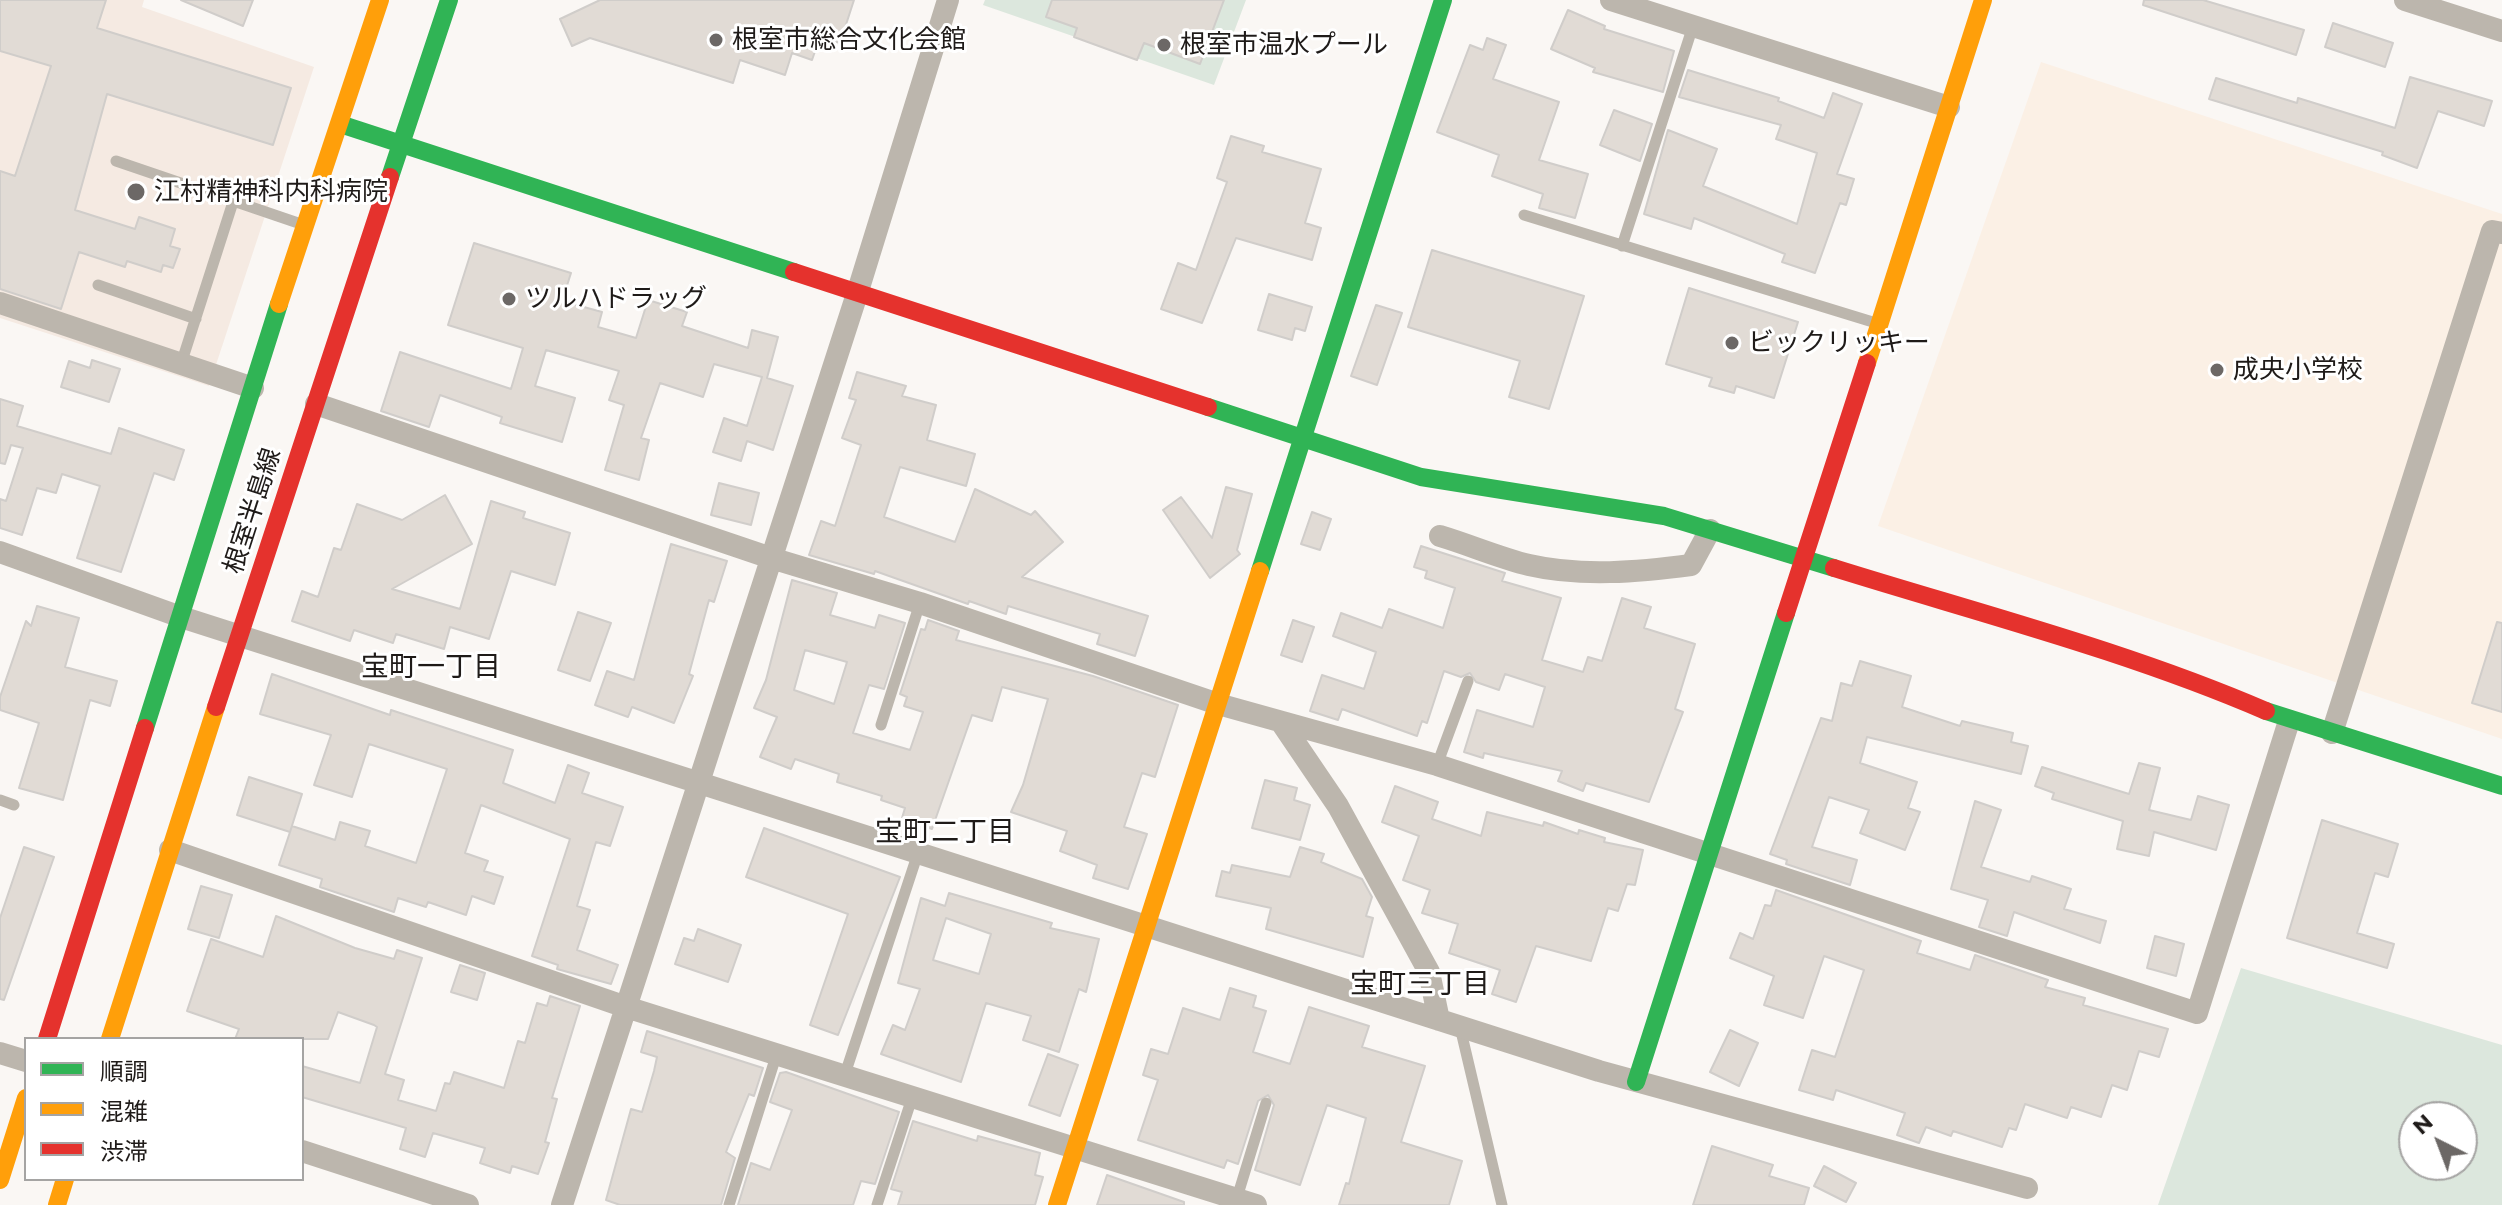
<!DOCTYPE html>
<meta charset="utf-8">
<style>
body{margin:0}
#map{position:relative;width:2502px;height:1205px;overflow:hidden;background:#faf7f4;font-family:Montserrat,"Noto Sans JP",sans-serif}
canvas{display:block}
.legend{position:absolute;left:24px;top:1037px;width:280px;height:144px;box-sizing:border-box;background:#fff;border:2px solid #a5a4a3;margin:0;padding:10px 14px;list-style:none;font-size:24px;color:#1f1b19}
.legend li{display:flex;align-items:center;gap:16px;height:40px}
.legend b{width:40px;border:2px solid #a5a4a3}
.north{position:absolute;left:2398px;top:1101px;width:80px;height:80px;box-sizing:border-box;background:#fff;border:2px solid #a5a4a3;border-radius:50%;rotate:318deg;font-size:22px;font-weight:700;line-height:32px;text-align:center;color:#1f1b19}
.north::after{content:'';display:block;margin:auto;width:28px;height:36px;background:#6c6866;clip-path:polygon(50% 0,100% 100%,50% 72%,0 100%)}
</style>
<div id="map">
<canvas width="2502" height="1205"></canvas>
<ul class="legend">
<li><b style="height:10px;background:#30b455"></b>順調</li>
<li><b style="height:10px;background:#ff9f0a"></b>混雑</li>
<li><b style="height:10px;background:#e5322d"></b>渋滞</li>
</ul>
<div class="north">N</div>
</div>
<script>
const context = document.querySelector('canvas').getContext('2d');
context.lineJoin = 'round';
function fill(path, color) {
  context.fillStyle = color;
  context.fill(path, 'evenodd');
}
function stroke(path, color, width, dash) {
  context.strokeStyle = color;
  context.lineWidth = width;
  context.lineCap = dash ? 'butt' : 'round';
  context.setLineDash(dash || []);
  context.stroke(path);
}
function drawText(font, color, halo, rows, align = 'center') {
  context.font = font + ' Montserrat,"Noto Sans JP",sans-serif';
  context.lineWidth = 6;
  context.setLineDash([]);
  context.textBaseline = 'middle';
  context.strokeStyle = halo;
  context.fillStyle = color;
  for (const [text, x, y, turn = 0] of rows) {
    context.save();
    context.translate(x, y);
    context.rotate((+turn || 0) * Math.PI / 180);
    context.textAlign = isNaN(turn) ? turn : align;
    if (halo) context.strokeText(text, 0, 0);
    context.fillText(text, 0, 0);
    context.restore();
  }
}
fill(new Path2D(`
 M0,0H144L142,7L314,67L209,386L0,318Z`), '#f5eae2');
fill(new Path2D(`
 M2041,62L2502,214V739L1878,526Z`), '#fbf0e5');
fill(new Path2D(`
 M985,0H1246L1214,85L983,5Z
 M2241,968L2502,1045V1205H2158ZM2414,1117H2462V1165H2414Z`), '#dce7dd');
const building = new Path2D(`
 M0,0H106L97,28L291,88L273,145L107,94L75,210L135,229L139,217L175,229L170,246L180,249L173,268L163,265L161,272L127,261L125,267L79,252L61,309L0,289V171L15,176L51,66L0,51Z
 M181,0H253L243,26Z
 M600,0H854L840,43L820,37L812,60L792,53L785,75L740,60L733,83L590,38L572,46L560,19Z
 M1052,0H1224L1200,64L1144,43L1137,60L1074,37L1077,28L1046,17Z
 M2144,0H2203L2304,30L2296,55L2143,5Z
 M1568,10L1605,26L1604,29L1674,51L1663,92L1593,72L1595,68L1551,49Z
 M2333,23L2393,43L2385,67L2325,47Z
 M1487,38L1506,45L1493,79L1559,102L1539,160L1588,174L1575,218L1539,208L1543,194L1492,176L1499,155L1437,132L1470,45L1483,50Z
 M1688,70L1779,98L1778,101L1824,118L1833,93L1862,104L1837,174L1854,179L1846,205L1840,203L1815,273L1782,262L1785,254L1694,218L1691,229L1644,214L1668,130L1717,149L1703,186L1797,224L1817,153L1776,139L1781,125L1679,97Z
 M2410,77L2492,101L2484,126L2438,111L2417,168L2382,155L2383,152L2209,99L2216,78L2297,103L2298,98L2395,128Z
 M1614,110L1652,124L1640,161L1600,145Z
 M1231,136L1264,146L1262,152L1321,169L1305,223L1321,228L1312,260L1236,238L1202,323L1161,309L1178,263L1196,270L1227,182L1217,178Z
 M474,243L571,273L562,301L602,312L598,327L636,338L648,300L687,312L682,326L748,348L752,330L778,337L767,378L793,386L773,450L747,441L741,461L713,452L724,418L747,426L762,377L714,364L703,397L660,383L641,438L649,440L639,480L605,470L624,405L609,400L619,371L546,350L535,386L575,398L562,442L500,423L502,417L440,395L429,427L381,411L400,352L511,389L523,348L448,325Z
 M1432,250L1584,296L1549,409L1509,397L1520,361L1408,327Z
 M1689,288L1798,322L1774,398L1736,386L1734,393L1709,386L1712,378L1666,364Z
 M1269,294L1312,307L1305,331L1295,328L1292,340L1258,330Z
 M1376,305L1402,313L1377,385L1351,376Z
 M92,360L120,369L109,402L61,387L69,361L90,368Z
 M857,372L906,386L902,396L936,405L927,440L975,454L966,486L900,467L884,517L955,542L975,489L1031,515L1035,511L1063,542L1022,577L1148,616L1135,656L1097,644L1100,634L1008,606L1006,614L969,601L968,604L875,571L874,574L809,555L821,521L835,526L861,445L842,438L856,400L849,398Z
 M0,399L23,406L17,426L111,454L119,428L184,450L174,480L154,473L121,572L77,558L100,486L62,474L56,493L37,488L22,535L0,528V499L6,501L23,448L11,445L5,464L0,463Z
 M719,483L759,493L751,525L711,515Z
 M1226,487L1252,494L1237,550L1240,554L1210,578L1163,510L1181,497L1212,538Z
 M445,495L472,544L392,589L460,609L491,501L525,512L523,518L570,533L555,585L511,571L489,639L450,627L444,649L396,634L393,643L354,630L350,641L292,621L302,591L318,597L334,548L341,550L357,504L402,520Z
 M1312,512L1331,519L1320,550L1301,544Z
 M671,544L727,561L714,602L709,600L689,674L693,676L674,723L632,707L628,717L595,705L607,671L634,680Z
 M1421,546L1505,573L1502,581L1561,598L1542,660L1583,672L1588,657L1602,661L1622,598L1651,607L1644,628L1695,644L1675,709L1683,712L1649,802L1586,783L1583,791L1558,781L1562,771L1484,753L1483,758L1464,752L1477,710L1533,727L1545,687L1505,674L1499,690L1476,682L1470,673L1461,677L1444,671L1427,723L1422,721L1417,736L1342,709L1338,720L1310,711L1322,675L1364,689L1376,652L1333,636L1341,613L1382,628L1389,609L1443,628L1455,588L1425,578L1427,571L1414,567Z
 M792,580L837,593L830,615L875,628L879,615L905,623L884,689L869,685L853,733L910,750L923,712L904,706L907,697L900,694L921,629L925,630L928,620L959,631L956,640L1093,676L1178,705L1155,777L1142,773L1124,827L1147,834L1128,889L1093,878L1097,865L1060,851L1067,831L1011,812L1023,785L1048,699L1002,687L992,721L972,715L932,829L902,818L905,808L881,800L882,796L837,782L839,774L795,759L791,769L760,757L777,717L754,708L766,680ZM805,650L847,662L834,704L794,690Z
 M37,606L79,618L65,667L117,681L110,706L90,700L63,800L19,788L39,723L0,710V697L26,621L31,626Z
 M578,612L611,623L590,681L558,670Z
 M1293,620L1314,627L1302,662L1281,655Z
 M2497,622L2502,623V712L2472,703Z
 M1860,661L1911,676L1902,707L1960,726L1962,721L2013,733L2011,742L2028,746L2021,774L1867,737L1860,763L1917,782L1908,808L1920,812L1905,850L1860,833L1869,810L1829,797L1812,847L1857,860L1850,885L1786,864L1787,860L1770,854L1821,718L1832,721L1841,683L1852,686Z
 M272,674L390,715L391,710L513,750L503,783L555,803L568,765L589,773L582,793L623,807L610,846L596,842L577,906L590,910L577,950L618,965L611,984L557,969L558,965L532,956L570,839L481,805L465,853L488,861L484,871L503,877L494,904L472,896L466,915L428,902L426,907L398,898L394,912L320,887L322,879L279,865L292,826L335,840L340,822L370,831L365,846L416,863L447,769L369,744L352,797L314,785L331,735L260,714Z
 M2139,763L2160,768L2149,810L2191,820L2198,796L2229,805L2216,850L2154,832L2149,856L2117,849L2123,821L2052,799L2054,793L2035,786L2042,767L2129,794Z
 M249,777L302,794L290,832L237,815Z
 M1265,780L1297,788L1294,800L1310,805L1300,840L1252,828Z
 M1395,786L1438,802L1432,819L1481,836L1487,812L1543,826L1544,822L1578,834L1579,830L1605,838L1604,842L1643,850L1635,885L1627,884L1618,911L1608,908L1591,961L1536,946L1516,1002L1492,994L1500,970L1449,953L1458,924L1422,913L1430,890L1403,880L1419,836L1382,822Z
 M1975,801L2001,810L1981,867L2030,882L2032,876L2071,889L2064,909L2106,921L2100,943L2014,912L2007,936L1979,927L1988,900L1951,889Z
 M2322,820L2398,844L2388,877L2375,873L2357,933L2394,944L2387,968L2287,938Z
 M764,828L900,877L838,1035L810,1025L848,914L746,877Z
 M24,847L54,857L4,1000L0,999V918Z
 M1300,847L1324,854L1321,862L1362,879L1372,897L1366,916L1373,918L1363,957L1266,929L1271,908L1216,896L1222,871L1230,873L1232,865L1290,877Z
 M201,886L232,895L219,938L188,929Z
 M1776,890L1921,941L1917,953L1970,970L1975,955L2048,980L2045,987L2085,998L2083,1005L2168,1029L2159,1057L2139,1051L2127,1090L2112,1085L2101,1117L2071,1107L2067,1118L2025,1104L2016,1130L2009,1128L2002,1147L1953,1131L1951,1136L1926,1127L1919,1143L1897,1135L1905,1113L1836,1090L1833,1100L1799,1090L1812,1050L1835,1057L1864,970L1824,956L1803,1018L1764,1005L1774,976L1730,958L1740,933L1753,939L1765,905L1771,906Z
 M949,893L1052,923L1050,928L1099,939L1086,992L1079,989L1059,1052L1023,1040L1031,1016L986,1003L961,1082L881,1054L893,1025L905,1030L920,989L898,983L921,898L945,906ZM946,918L991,934L979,974L933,960Z
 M276,916L355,948L394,959L397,950L422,958L385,1074L404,1080L398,1100L436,1111L445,1083L450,1084L454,1072L504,1088L518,1041L525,1043L537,1003L547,1006L550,996L580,1006L552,1098L557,1099L545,1142L549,1143L538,1174L512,1166L510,1173L480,1163L485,1148L433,1133L425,1157L400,1149L406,1128L302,1097V1066L360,1083L377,1027L374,1025L338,1012L328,1039H235L239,1029L187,1011L211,939L263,957Z
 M698,929L741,945L728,982L675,964L684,938L694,941Z
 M2155,936L2184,944L2176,976L2147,968Z
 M460,965L485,973L477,1000L451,992Z
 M1230,988L1256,996L1253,1007L1266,1011L1253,1052L1290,1064L1309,1007L1369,1026L1362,1047L1425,1066L1401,1142L1462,1161L1449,1205H1339L1346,1183L1349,1184L1366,1118L1327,1105L1300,1185L1255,1170L1274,1105L1268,1095L1258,1101L1238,1164L1227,1160L1224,1168L1138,1140L1158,1080L1143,1075L1151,1049L1168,1054L1183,1008L1220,1020Z
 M1730,1030L1758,1043L1739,1086L1710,1072Z
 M647,1031L763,1068L754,1096L749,1094L726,1152L735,1158L721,1205H620L606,1200L631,1109L642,1112L654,1071L657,1057L641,1052Z
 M1048,1054L1078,1065L1060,1116L1029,1105Z
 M786,1072L899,1112L875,1184L861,1181L853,1205H738L751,1163L770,1170L792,1110L770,1102L780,1073Z
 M913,1121L977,1141L978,1136L1040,1153L1035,1175L1043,1177L1035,1205H898L902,1192L891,1189Z
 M1712,1146L1773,1165L1769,1176L1809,1188L1804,1205H1693Z
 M1824,1166L1856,1183L1846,1202L1814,1186Z
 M1107,1175L1184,1202V1205H1097Z`);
fill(building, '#e1dbd5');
stroke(building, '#d0cdca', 2);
stroke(new Path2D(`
 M116,161L301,224
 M1524,215L1876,323
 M1622,246L1693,26
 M98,285L196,319
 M181,364L233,202
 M881,725L920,603
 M1437,765L1468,681
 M0,800L14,805
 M1460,1027L1502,1205
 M845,1074L918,853
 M1236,1201L1266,1103
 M729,1205L777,1053
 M877,1205L913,1095`), '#bcb6ad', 11);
stroke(new Path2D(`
 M1611,0L1949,107
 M2405,0L2502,31
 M0,303L253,388
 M316,404L771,558L920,603L1218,704L1437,765L2197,1013L2289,721
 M1440,536C1470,545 1500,558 1529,565C1581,577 1639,572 1691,565L1710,530
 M0,552L181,617L1599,1071L2027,1188
 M1281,722L1338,806L1429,972L1439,1020
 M2332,733L2492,231L2502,233
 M170,850L626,1007L1256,1205
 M0,1053L26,1061
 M302,1151L468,1205
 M562,1205L857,294L948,0`), '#bcb6ad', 22);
stroke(new Path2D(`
 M340,124L794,272
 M390,177L449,0
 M1208,407L1421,477L1664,516L1834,568
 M1260,571L1443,0
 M2266,711L2502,786
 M145,728L279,304
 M1636,1082L1786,613`), '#30b455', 18);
stroke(new Path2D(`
 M279,304L380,0
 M1867,363L1983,0
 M110,1039L216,707
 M0,1180L26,1098
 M57,1205L65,1179
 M1057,1205L1260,571`), '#ff9f0a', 18);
stroke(new Path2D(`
 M794,272L1208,407
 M1834,568C1978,613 2127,651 2266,711
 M1786,613L1867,363
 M216,707L390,177
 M47,1039L145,728`), '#e5322d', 18);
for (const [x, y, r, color] of [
 [716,40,8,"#6c6866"],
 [1164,45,8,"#6c6866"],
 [136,192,10,"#6c6866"],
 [509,299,8,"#6c6866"],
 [1732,343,8,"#6c6866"],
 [2217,370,8,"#6c6866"]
]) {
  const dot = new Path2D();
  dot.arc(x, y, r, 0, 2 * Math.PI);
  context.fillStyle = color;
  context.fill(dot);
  stroke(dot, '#fff', 3);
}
drawText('26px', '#1f1b19', '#fff', [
 ["根室市総合文化会館",732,40],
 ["根室市温水プール",1180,45],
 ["江村精神科内科病院",154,192],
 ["ツルハドラッグ",525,299],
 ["ビックリッキー",1748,343],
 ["成央小学校",2233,370]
], 'left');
drawText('26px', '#1f1b19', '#fff', [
 ["根室半島線",253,511,-72]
]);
drawText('28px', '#1f1b19', '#fff', [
 ["宝町一丁目",431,668],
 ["宝町二丁目",945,833],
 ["宝町三丁目",1420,985]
]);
</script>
